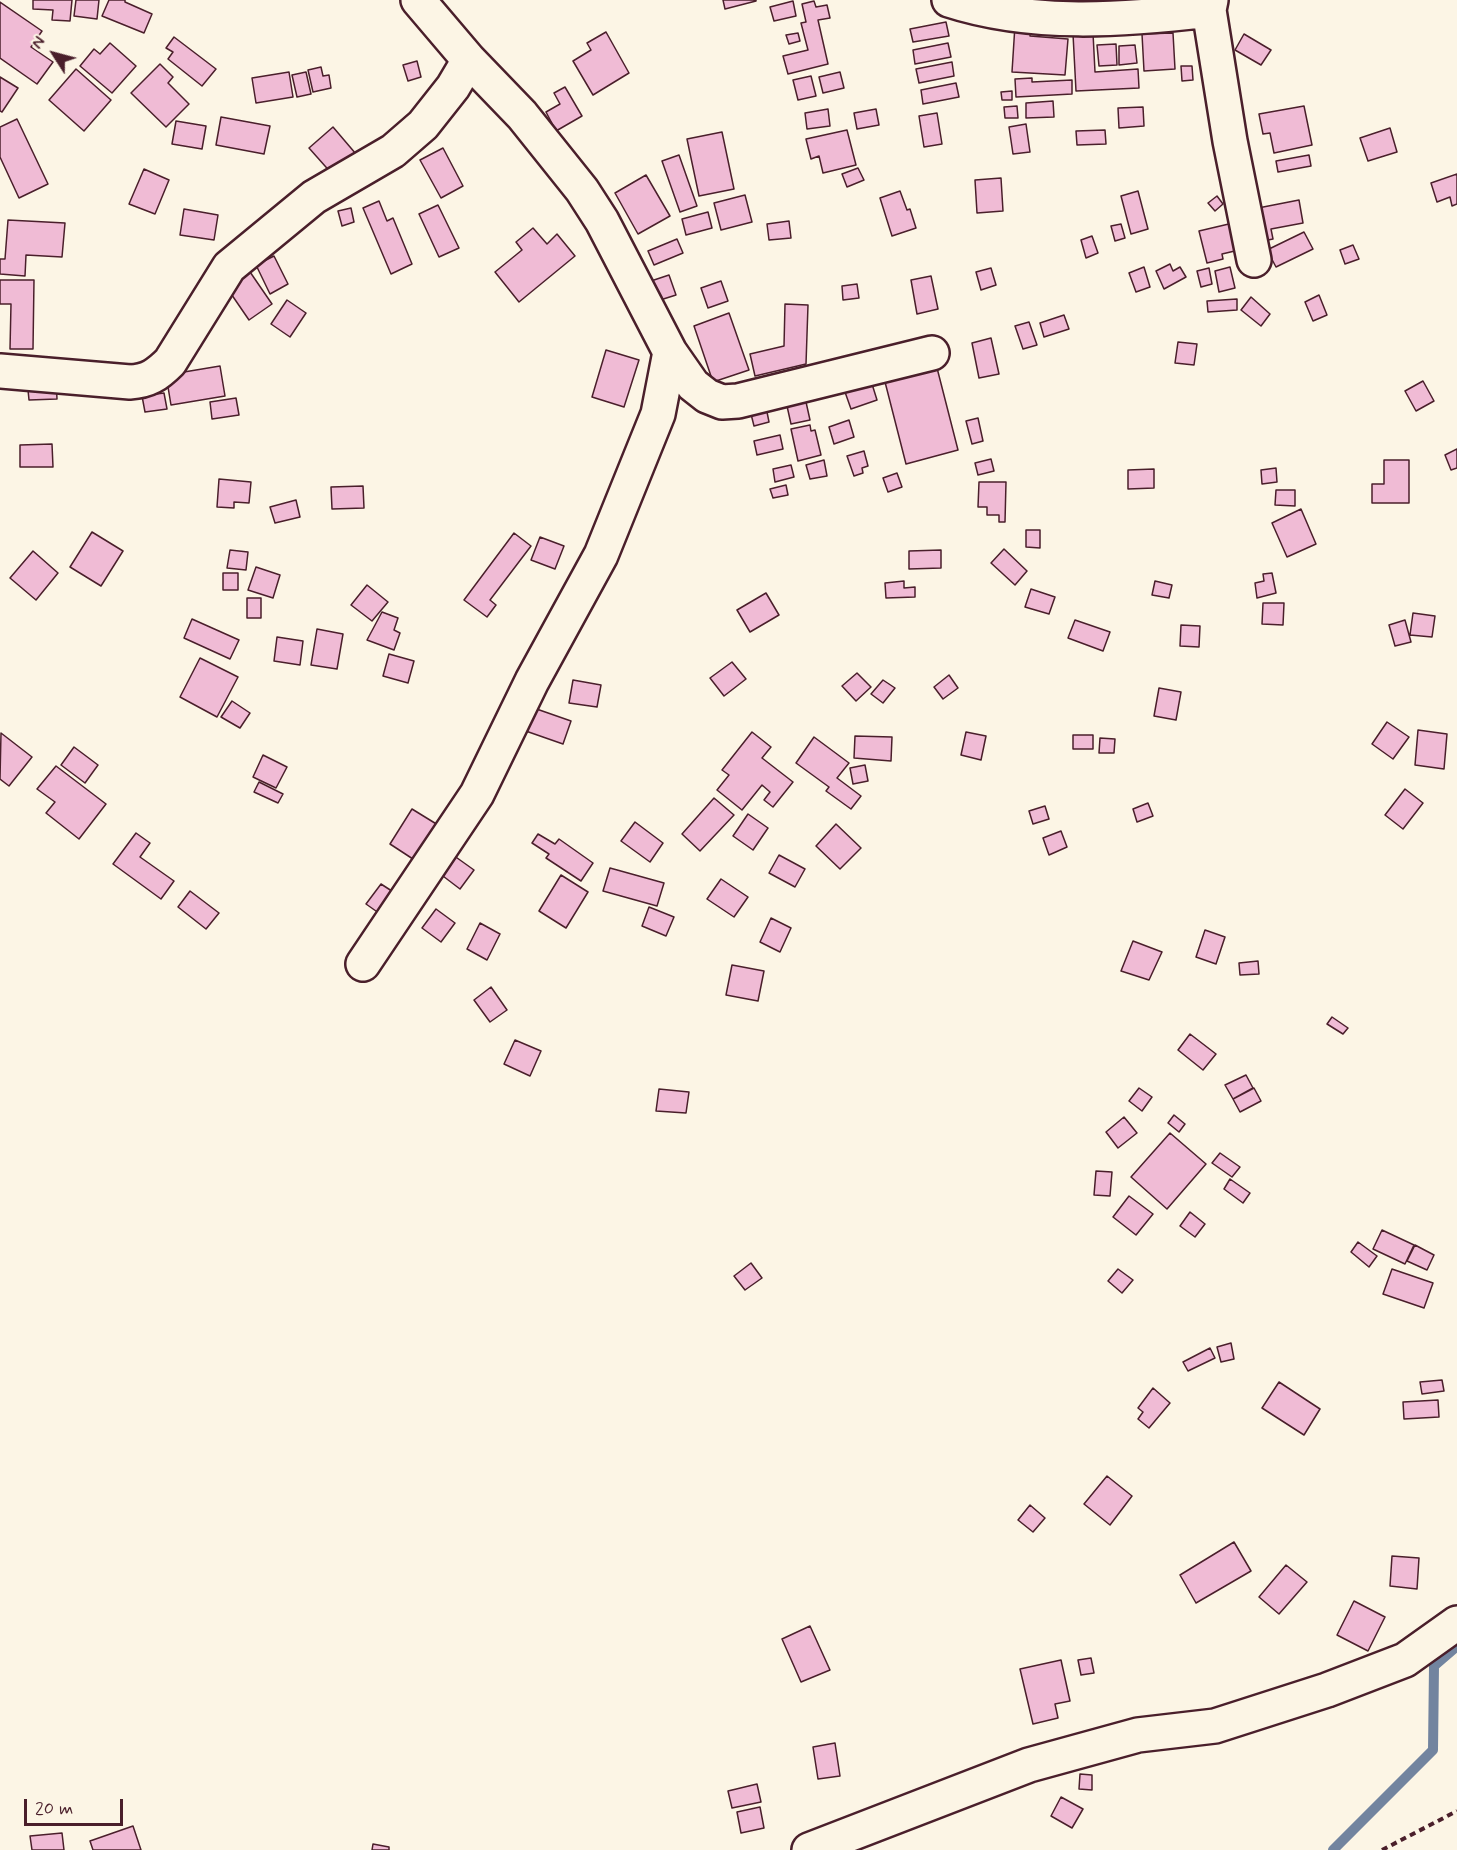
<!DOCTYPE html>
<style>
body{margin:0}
#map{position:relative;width:1457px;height:1850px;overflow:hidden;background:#fcf5e5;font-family:Mynerve,sans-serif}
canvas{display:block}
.north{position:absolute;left:24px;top:24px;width:60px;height:60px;-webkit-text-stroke:4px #fcf5e5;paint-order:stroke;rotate:306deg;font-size:16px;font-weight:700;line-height:24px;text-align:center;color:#4a1f2b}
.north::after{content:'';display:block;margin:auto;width:21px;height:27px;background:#4a1f2b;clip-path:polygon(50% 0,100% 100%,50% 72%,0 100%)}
.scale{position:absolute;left:24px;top:1799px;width:99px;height:27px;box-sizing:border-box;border:3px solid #4a1f2b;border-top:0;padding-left:8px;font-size:18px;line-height:21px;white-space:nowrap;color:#4a1f2b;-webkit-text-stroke:4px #fcf5e5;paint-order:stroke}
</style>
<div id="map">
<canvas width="1457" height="1850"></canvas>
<div class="north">N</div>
<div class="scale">20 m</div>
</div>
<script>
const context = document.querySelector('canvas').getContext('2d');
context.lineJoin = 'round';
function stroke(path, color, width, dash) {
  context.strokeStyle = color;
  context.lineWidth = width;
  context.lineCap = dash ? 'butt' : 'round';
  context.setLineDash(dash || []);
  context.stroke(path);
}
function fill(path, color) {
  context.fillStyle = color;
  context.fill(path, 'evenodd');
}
stroke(new Path2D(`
 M1333,1850L1433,1750L1434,1666L1457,1646`), '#72849f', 10);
const building = new Path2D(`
 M33,0H72L70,21L52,20L53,10L33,9Z
 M76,0H99L97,19L74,16Z
 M109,0H125V2L152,14L144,33L102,16Z
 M723,0H756V1L725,9Z
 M793,1L796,16L774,21L770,7Z
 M814,1L816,7L827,5L830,18L818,20L828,64L788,74L783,56L808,50L801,23L806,22L802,4Z
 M0,2L42,31L31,47L53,62L37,84L0,58Z
 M946,22L949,36L913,42L910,29Z
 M1015,25L1031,26L1030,36L1068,39L1065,75L1012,72Z
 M606,32L629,73L593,95L573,61L591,50L587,43Z
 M798,33L800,41L789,44L786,35Z
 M1093,33L1095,72L1138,69L1139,88L1076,91L1073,34Z
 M1173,33L1175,69L1144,71L1142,34Z
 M1244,34L1271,50L1261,65L1235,50Z
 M174,37L216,69L202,86L168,59L173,52L166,48Z
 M110,43L136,66L112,93L80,66L94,49L100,54Z
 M948,43L951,57L915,64L913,50Z
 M1116,44L1117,65L1099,66L1097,45Z
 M1135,45L1137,63L1119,65V46Z
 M417,61L421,77L408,81L403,65Z
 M952,62L954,76L919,83L916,69Z
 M160,64L173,77L168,83L189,104L166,127L131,93Z
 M1181,66H1192L1193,80L1182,81Z
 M321,67L323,76L329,75L331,88L313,92L308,70Z
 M76,69L111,100L84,131L49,100Z
 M289,72L293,97L256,103L252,78Z
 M306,72L311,94L297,97L292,75Z
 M840,72L844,88L823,93L819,77Z
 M811,76L816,96L798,100L793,80Z
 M0,77L18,88L2,112L0,111Z
 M1032,78V82L1072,80V94L1016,97L1015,79Z
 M956,83L959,97L923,104L921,90Z
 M565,87L582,116L556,131L546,112L560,104L554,93Z
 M1012,91V100H1002L1001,92Z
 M1053,101L1054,117L1026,118V103Z
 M1017,106L1018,118H1005L1004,107Z
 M1304,106L1312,145L1274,153L1270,133L1263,134L1259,114Z
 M1143,107L1144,126L1119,128L1118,108Z
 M828,109L830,126L807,129L805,113Z
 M876,109L879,125L857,129L854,113Z
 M937,113L942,144L924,147L919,116Z
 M221,117L270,126L264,154L216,145Z
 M17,119L48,184L19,198L0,157V127Z
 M176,121L206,126L202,149L172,144Z
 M1026,124L1030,152L1013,154L1009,127Z
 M333,127L356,154L333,175L309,148Z
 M1390,128L1397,152L1368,161L1360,138Z
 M847,130L856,165L823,173L819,156L811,159L806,139Z
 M1105,130L1106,144L1077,145L1076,131Z
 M722,132L734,189L699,196L687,139Z
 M443,148L463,186L441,198L420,160Z
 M679,155L697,206L680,212L662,161Z
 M1309,155L1311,166L1278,172L1276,161Z
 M858,168L864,180L847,187L842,174Z
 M144,169L169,180L155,214L129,204Z
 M1457,174V204L1452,206L1450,197L1437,202L1431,183Z
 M646,175L670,216L638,234L615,193Z
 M1001,178L1003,211L977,213L975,180Z
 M900,191L907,210L910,209L916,228L892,236L880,198Z
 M1138,191L1148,229L1131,234L1121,196Z
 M745,195L752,222L721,230L714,203Z
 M1217,196L1223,204L1215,211L1208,203Z
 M1299,200L1303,223L1271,229L1273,239L1258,242L1253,209Z
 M379,201L387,221L393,218L412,264L391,274L363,208Z
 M438,205L459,248L439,257L419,214Z
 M351,208L354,222L342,226L338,211Z
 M184,209L218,215L214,240L180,235Z
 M708,212L712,228L686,235L682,219Z
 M8,220L65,223L62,257L26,255L25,276L0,274V259H5Z
 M789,221L791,238L769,240L767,224Z
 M1233,223L1239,250L1222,254L1223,259L1207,263L1199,231Z
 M1121,224L1125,238L1115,241L1111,226Z
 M533,228L547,244L557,234L575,256L519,302L495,272L522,250L516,242Z
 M1304,232L1313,249L1276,267L1267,250Z
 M1092,236L1098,253L1086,258L1081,240Z
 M677,239L683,253L654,265L648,251Z
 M1353,245L1359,259L1345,264L1340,250Z
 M274,256L288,284L270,294L256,265Z
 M1170,264L1173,271L1180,267L1186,277L1164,289L1156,271Z
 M1144,267L1150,287L1136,292L1129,273Z
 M1230,267L1235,288L1219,292L1215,271Z
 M991,268L996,285L981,290L976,272Z
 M1209,268L1212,284L1201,287L1197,271Z
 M248,269L272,304L249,320L225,285Z
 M669,275L676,295L657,301L651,281Z
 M931,276L938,309L917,314L911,280Z
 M0,280H34L33,349H10L11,304H0Z
 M721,281L728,301L708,308L701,288Z
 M857,284L859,298L843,300L842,286Z
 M1319,295L1327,315L1313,321L1305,302Z
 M1251,297L1270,314L1261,326L1241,310Z
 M1237,299V310L1208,312L1207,301Z
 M287,300L306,313L290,337L271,324Z
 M785,304L808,305L806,364L755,376L750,354L784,346Z
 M729,313L749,370L713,382L694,326Z
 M1064,315L1069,329L1044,337L1040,323Z
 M1029,322L1037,345L1023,349L1015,326Z
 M991,338L999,374L979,378L972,343Z
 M1178,342L1197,344L1194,365L1175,363Z
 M606,350L639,360L624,407L592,397Z
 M936,364L958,450L906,464L884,378Z
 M220,366L225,396L171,405L166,375Z
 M56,378L57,399L29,400L27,380Z
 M1423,381L1434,401L1416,411L1405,391Z
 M872,384L877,400L851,409L845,392Z
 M164,393L167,409L145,412L142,396Z
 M236,398L239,415L212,419L210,402Z
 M806,402L810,420L791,424L787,406Z
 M766,407L769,422L754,426L750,410Z
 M978,418L983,441L972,444L966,421Z
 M849,420L854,437L834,444L829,427Z
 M810,425L811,431L815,430L821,455L798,461L791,429Z
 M780,435L783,449L757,455L754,441Z
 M52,444L53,467H20V445Z
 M1457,449V468L1451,470L1445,455Z
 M864,451L868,466L862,468L863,473L854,476L847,456Z
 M991,459L994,471L978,475L975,463Z
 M824,460L827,476L810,479L806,465Z
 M1384,460H1409V503H1372V484H1384Z
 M791,465L794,477L775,482L773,469Z
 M1276,468L1277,482L1262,484L1261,470Z
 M1154,469V488L1128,489V470Z
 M897,473L902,487L888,492L883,478Z
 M219,479L251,482L249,503L234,502V508L217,507Z
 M979,482H1006L1005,522H999V515H987V507H978Z
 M786,485L788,495L773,498L770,489Z
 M363,486L364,508L332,509L331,487Z
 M1276,490H1295V506L1275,505Z
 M296,500L300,517L275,523L270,507Z
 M1301,509L1316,544L1287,557L1272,523Z
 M1026,530H1040V548L1026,547Z
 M92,532L123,551L101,586L70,567Z
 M514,533L531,546L490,600L496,605L487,617L464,600Z
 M540,537L564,546L555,569L531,560Z
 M1004,549L1027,571L1015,585L991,563Z
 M230,550L248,552L246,570L227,568Z
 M941,550V568L909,569V551Z
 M33,551L58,573L36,600L10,578Z
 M256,567L280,575L273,598L248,590Z
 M223,573H238V590H223Z
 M1272,573L1276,593L1257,598L1255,583L1264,581L1263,574Z
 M904,581V588L915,587V597L886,598L885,583Z
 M1155,581L1172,585L1169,598L1152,595Z
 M367,585L388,602L372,621L351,605Z
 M1031,589L1055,597L1049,614L1025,607Z
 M766,593L779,615L750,632L737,610Z
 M247,598H261V618H247Z
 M1263,603H1284L1283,625L1262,624Z
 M382,612L398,618L394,630L400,633L394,650L367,640Z
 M1413,613L1435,616L1432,637L1410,635Z
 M192,619L239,640L230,659L184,638Z
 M1075,620L1110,632L1103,651L1068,638Z
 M1405,620L1411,642L1395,646L1389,625Z
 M1181,625L1200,626L1199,647L1180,646Z
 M317,629L343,634L337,669L311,665Z
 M277,637L303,641L300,665L274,661Z
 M389,654L414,661L408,683L383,676Z
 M200,658L238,677L217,717L180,697Z
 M732,662L746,679L724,696L710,678Z
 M857,673L871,687L856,701L842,686Z
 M949,675L958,688L943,699L934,687Z
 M573,680L601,685L597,707L569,703Z
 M883,680L895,688L883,703L871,694Z
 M1159,688L1181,692L1176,720L1154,716Z
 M232,701L250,713L240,728L221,717Z
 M528,706L571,721L563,744L520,729Z
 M1387,722L1409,737L1393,759L1372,744Z
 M1418,730L1447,734L1444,769L1415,765Z
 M752,732L771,747L762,758L793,782L773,807L764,800L770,792L762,785L742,810L717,790L729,775L722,770Z
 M966,732L986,736L981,760L961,755Z
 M1,733L32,757L9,786L0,779Z
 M1073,735H1093V749H1073Z
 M855,736L892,737L891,761L854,758Z
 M814,737L849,763L837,778L861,796L851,809L826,791L829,787L796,763Z
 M1100,738L1115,739L1114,753H1099Z
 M74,747L98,765L85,783L61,765Z
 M263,755L287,767L276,788L253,777Z
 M865,765L868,781L853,784L850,768Z
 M56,766L106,804L79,839L46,813L55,802L37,789Z
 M259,782L283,794L278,803L254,792Z
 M1405,789L1423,803L1403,829L1385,815Z
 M714,798L734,815L700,851L682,834Z
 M1148,803L1153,816L1137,822L1133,809Z
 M1045,806L1049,819L1033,824L1029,811Z
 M412,809L438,825L416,861L390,844Z
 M748,814L768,828L753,850L733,836Z
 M635,822L663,843L650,862L621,841Z
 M836,824L861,848L840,869L816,846Z
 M1061,831L1067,847L1049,855L1043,838Z
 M136,833L150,843L140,857L174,881L161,899L113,864Z
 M538,834L555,844L559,839L593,863L581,881L546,858L549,854L532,843Z
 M453,855L474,870L460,889L439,873Z
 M779,855L805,869L795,887L769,873Z
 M610,868L664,883L657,906L603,891Z
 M561,875L588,892L566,928L539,911Z
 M721,879L748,897L734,917L707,899Z
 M381,884L398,895L383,916L366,904Z
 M190,891L219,913L206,929L178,907Z
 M649,907L674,917L666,936L642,926Z
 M436,909L455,923L441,942L422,928Z
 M771,918L791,928L780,952L760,942Z
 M480,923L500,934L487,960L467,949Z
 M1205,930L1225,937L1216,964L1196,957Z
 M1133,941L1162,952L1149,980L1121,971Z
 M1258,961L1259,974L1240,975L1239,963Z
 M732,965L764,971L758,1001L726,995Z
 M491,987L507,1010L490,1022L474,1000Z
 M1332,1017L1348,1028L1343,1034L1327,1024Z
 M1190,1034L1216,1054L1203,1070L1178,1050Z
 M515,1040L541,1051L530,1076L504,1064Z
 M1246,1075L1253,1088L1233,1099L1225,1085Z
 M1139,1088L1152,1097L1142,1111L1129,1101Z
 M1254,1088L1261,1101L1240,1112L1233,1099Z
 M659,1089L689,1092L686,1113L656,1111Z
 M1174,1115L1185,1124L1179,1132L1168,1123Z
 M1124,1117L1137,1133L1118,1148L1106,1132Z
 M1170,1133L1206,1164L1167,1209L1131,1177Z
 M1220,1153L1240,1167L1232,1177L1212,1163Z
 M1096,1171L1112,1172L1110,1196L1094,1195Z
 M1230,1179L1250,1193L1243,1203L1224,1189Z
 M1129,1196L1153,1214L1136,1235L1113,1217Z
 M1190,1212L1205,1224L1195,1237L1180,1226Z
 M1382,1230L1414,1245L1405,1264L1373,1249Z
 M1358,1242L1377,1256L1369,1267L1351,1252Z
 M1415,1245L1434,1255L1427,1270L1407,1261Z
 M751,1263L762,1278L745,1290L734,1276Z
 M1118,1269L1133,1280L1122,1293L1108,1281Z
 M1392,1269L1433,1283L1424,1308L1383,1294Z
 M1231,1343L1234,1359L1221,1362L1217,1347Z
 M1210,1348L1215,1358L1188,1371L1183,1362Z
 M1442,1380L1444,1391L1422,1394L1420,1382Z
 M1279,1382L1320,1409L1304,1435L1262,1408Z
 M1153,1388L1170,1403L1149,1428L1138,1419L1143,1412L1138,1408Z
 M1438,1400L1439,1417L1404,1419L1403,1402Z
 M1107,1476L1132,1496L1110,1525L1084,1504Z
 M1030,1505L1045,1518L1033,1532L1018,1520Z
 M1234,1542L1251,1571L1196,1603L1180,1575Z
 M1392,1556L1419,1558L1417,1589L1390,1586Z
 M1286,1565L1307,1582L1279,1614L1259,1597Z
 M1354,1601L1385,1617L1368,1651L1337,1635Z
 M810,1626L830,1670L801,1682L782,1639Z
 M1091,1658L1094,1673L1081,1675L1078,1660Z
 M1061,1660L1070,1701L1055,1704L1058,1718L1033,1724L1020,1669Z
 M835,1743L840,1776L818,1779L813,1747Z
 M1080,1774L1092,1775V1790L1079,1789Z
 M757,1784L761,1802L732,1808L728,1791Z
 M1061,1797L1083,1809L1072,1828L1051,1816Z
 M760,1807L764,1828L741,1833L737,1812Z
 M133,1826L141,1850H93L90,1841Z
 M62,1833L64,1850H32L30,1836Z
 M373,1844L389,1847V1850H372Z`);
fill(building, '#f0bbd5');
stroke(building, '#4a1f2b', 1.5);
const minor = new Path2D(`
 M418,0L469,60L522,115L582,190L602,221L670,352L693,385L707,396L722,402L738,401L932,353
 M949,0C1032,27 1124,20 1209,10
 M1211,0L1209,10L1230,141L1254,260
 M0,371L130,382C148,381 157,375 170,362L229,267L314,197L393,151L423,125L453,87L469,60
 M363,964L477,794L532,681L601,555L658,414L670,352
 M809,1850L1029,1765L1138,1735L1215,1726L1327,1690L1405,1660L1457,1623`);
stroke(minor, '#4a1f2b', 38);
stroke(new Path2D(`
 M1382,1850L1457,1811`), '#4a1f2b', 4, [6, 4.5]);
stroke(minor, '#fcf5e5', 33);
</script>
